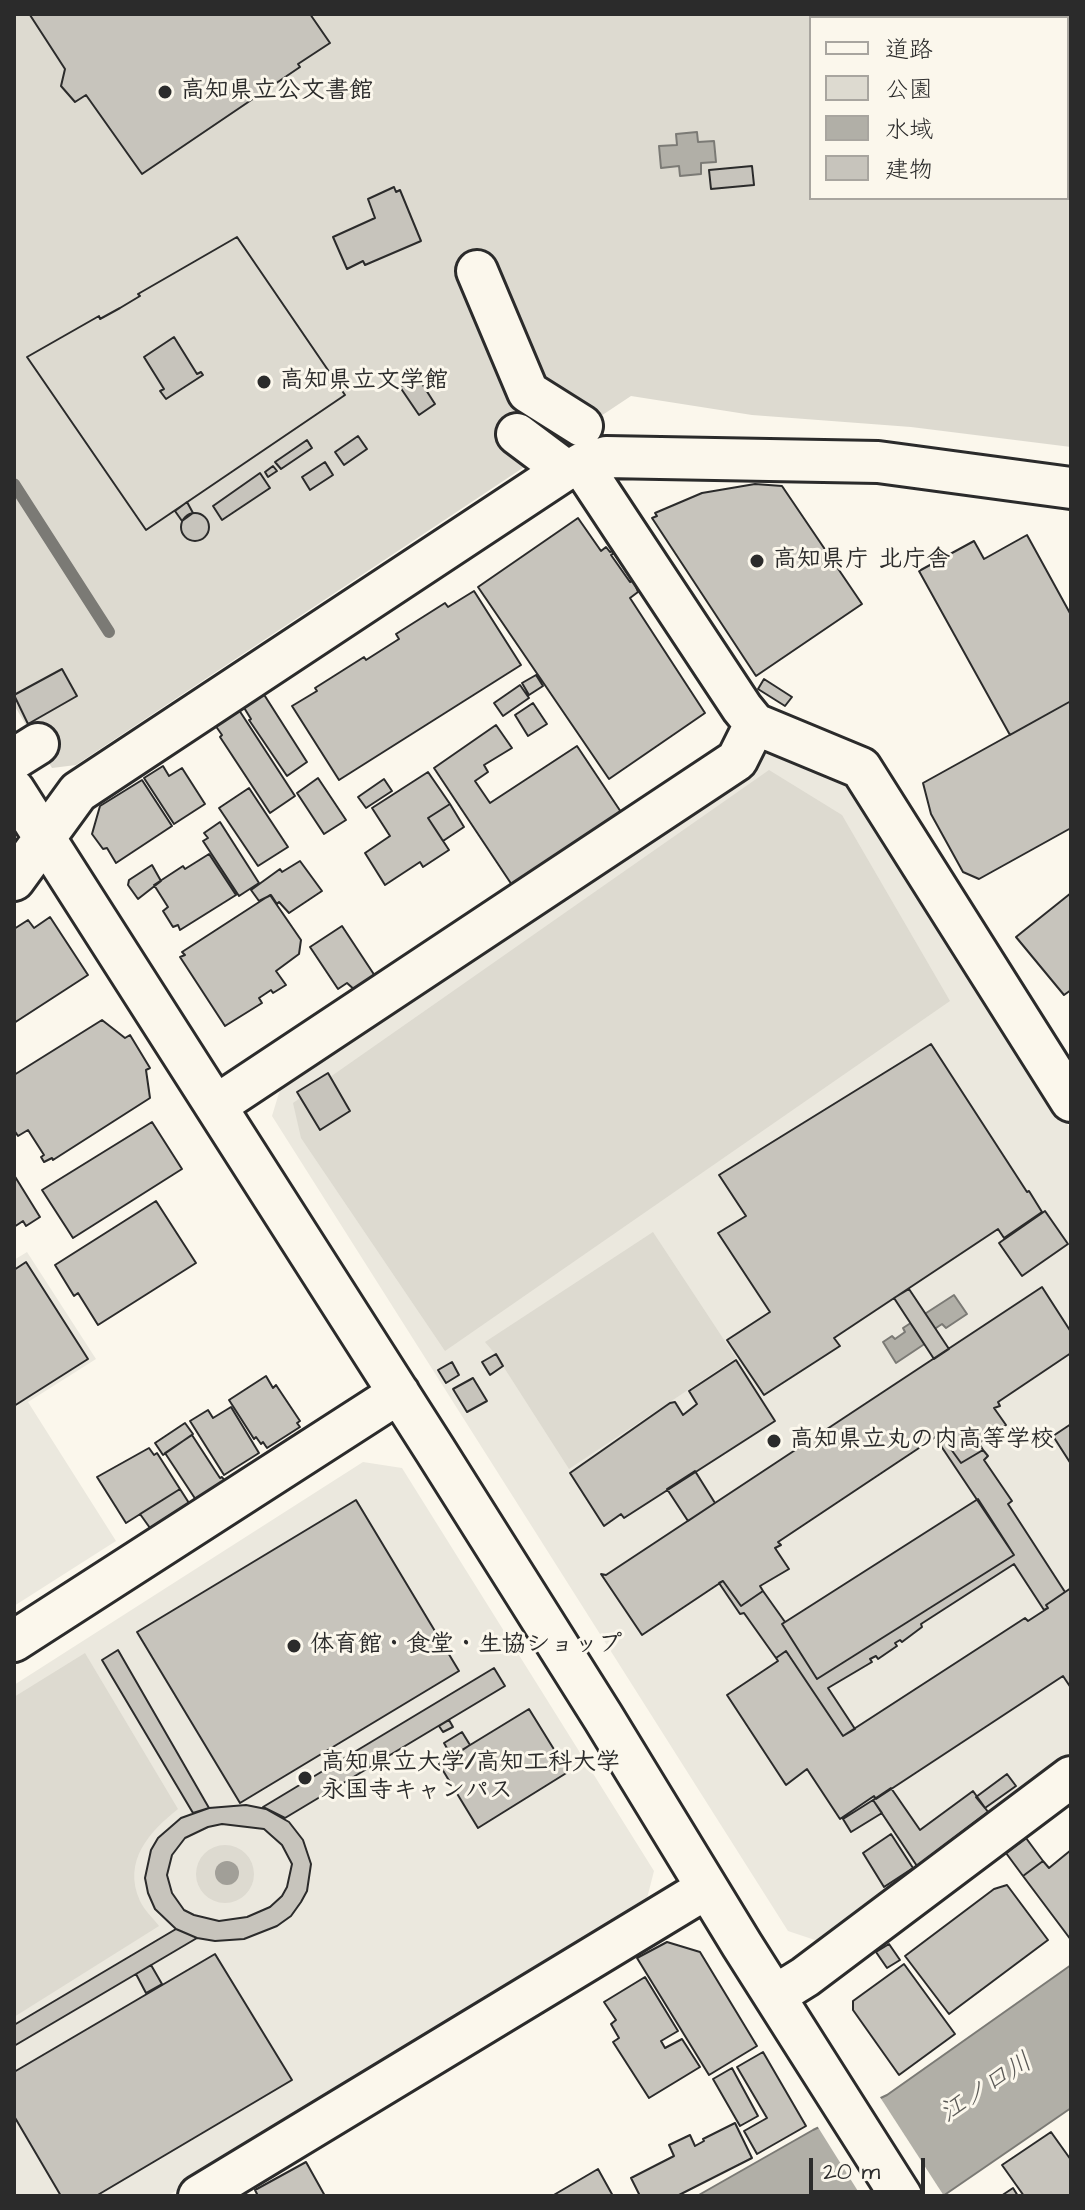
<!DOCTYPE html>
<meta charset="utf-8">
<style>
body{margin:0}
#map{position:relative;width:1085px;height:2210px;overflow:hidden;background:#fbf7ec;font-family:"Architects Daughter","Klee One",sans-serif}
canvas{display:block}
.frame{position:absolute;inset:0;border:16px solid #2b2b2b;pointer-events:none}
.legend{position:absolute;left:809px;top:16px;width:260px;height:184px;box-sizing:border-box;background:#fbf7ec;border:2px solid #a8a59f;margin:0;padding:10px 14px;list-style:none;font-size:24px;color:#2b2b2b}
.legend li{display:flex;align-items:center;gap:16px;height:40px}
.legend b{width:40px;border:2px solid #a8a59f}
.scale{position:absolute;left:809px;top:2158px;width:116px;height:36px;box-sizing:border-box;border:4px solid #2b2b2b;border-top:0;padding-left:10px;font-size:24px;line-height:28px;white-space:nowrap;color:#2b2b2b;-webkit-text-stroke:6px #fbf7ec;paint-order:stroke}
</style>
<div id="map">
<canvas width="1085" height="2210"></canvas>
<div class="frame"></div>
<ul class="legend">
<li><b style="height:10px;background:#fbf7ec"></b>道路</li>
<li><b style="height:22px;background:#dddad0"></b>公園</li>
<li><b style="height:22px;background:#b1afa7"></b>水域</li>
<li><b style="height:22px;background:#c7c4bc"></b>建物</li>
</ul>
<div class="scale">20 m</div>
</div>
<script>
const context = document.querySelector('canvas').getContext('2d');
context.lineJoin = 'round';
function fill(path, color) {
  context.fillStyle = color;
  context.fill(path, 'evenodd');
}
function stroke(path, color, width, dash) {
  context.strokeStyle = color;
  context.lineWidth = width;
  context.lineCap = dash ? 'butt' : 'round';
  context.setLineDash(dash || []);
  context.stroke(path);
}
function drawText(font, color, halo, rows, align = 'center') {
  context.font = font + ' "Architects Daughter","Klee One",sans-serif';
  context.lineWidth = 6;
  context.setLineDash([]);
  context.textBaseline = 'middle';
  context.strokeStyle = halo;
  context.fillStyle = color;
  for (const [text, x, y, turn = 0] of rows) {
    context.save();
    context.translate(x, y);
    context.rotate((+turn || 0) * Math.PI / 180);
    context.textAlign = isNaN(turn) ? turn : align;
    if (halo) context.strokeText(text, 0, 0);
    context.fillText(text, 0, 0);
    context.restore();
  }
}
fill(new Path2D(`
 M770,749L851,787L1071,1130V1752L821,1942L788,1931L272,1116L285,1073Z
 M27,1252L96,1359L28,1402L116,1541L14,1606V1260Z
 M363,1462L402,1468L654,1871L643,1914L167,2196H14V1685Z`), '#ebe8de');
fill(new Path2D(`
 M14,14H1071V447L911,427L752,415L631,396L76,765L52,768L14,705ZM811,18H1067V198H811Z
 M769,770L842,815L950,1001L445,1351L301,1138L293,1103Z
 M653,1232L736,1358L569,1469L496,1355L485,1342Z
 M85,1653L178,1809C150,1831 122,1861 140,1901C144,1910 153,1918 159,1926L14,2017V1697Z
 M196 1874a29 29 0 1 1 58 0a29 29 0 1 1-58 0Z`), '#dddad0');
const water = new Path2D(`
 M697,132L698,142L714,141L716,162L701,163V174L680,176L679,166L661,168L659,146L677,145L676,134Z
 M954,1295L967,1314L946,1328L942,1324L936,1328L926,1343L896,1363L883,1342L892,1336L895,1339L905,1332L903,1328Z
 M1071,1965V2108L943,2196H697L813,2130L887,2095Z`);
fill(water, '#b1afa7');
stroke(water, '#7b7a75', 2);
fill(new Path2D(`
 M878,2094L944,2196H861L816,2124Z`), '#fbf7ec');
stroke(new Path2D(`
 M14,484L109,632`), '#7b7a75', 12);
const building = new Path2D(`
 M32,14H310L330,43L298,64L300,67L142,174L86,95L75,102L61,86L65,69L30,15Z
 M752,166L754,185L711,189L709,170Z
 M394,187L396,192L400,190L421,241L365,265L363,261L347,269L333,237L375,218L368,199Z
 M237,237L345,395L146,530L27,357L99,316L100,319L120,308L140,296L138,294ZM174,337L197,374L201,372L203,375L166,399L160,391L164,389L144,357Z
 M237,237L345,395L146,530L27,357L99,316L100,319L120,308L140,296L138,294Z
 M417,376L435,404L419,415L400,387Z
 M358,436L367,449L344,465L335,452Z
 M307,440L312,448L281,469L275,462Z
 M325,462L333,475L310,490L302,477Z
 M273,466L277,471L268,477L265,472Z
 M260,473L270,488L222,520L213,506Z
 M755,484L782,486L862,604L756,676L652,518L657,516L655,513L702,493Z
 M187,502L193,513L182,521L175,511Z
 M181 527a14 14 0 1 1 28 0a14 14 0 1 1-28 0Z
 M578,518L601,551L606,547L610,552L612,551L614,553L611,555L630,582L632,581L635,584L638,592L630,598L705,713L609,779L478,587Z
 M1027,535L1071,615V701L1010,735L919,571L974,541L984,559Z
 M474,591L521,665L339,780L292,706L317,691L315,688L364,657L366,660L399,639L396,634L445,603L448,607Z
 M62,669L77,696L28,724L14,695Z
 M536,675L543,686L529,695L522,683Z
 M764,679L792,697L785,706L758,689Z
 M520,685L529,698L503,716L494,703Z
 M263,693L307,762L287,776L249,720L251,719L243,706Z
 M1071,701V828L979,879L963,872L931,814L923,783Z
 M533,703L547,724L528,736L515,715Z
 M239,710L295,796L270,813L220,737L222,735L215,725Z
 M496,725L512,748L484,765L488,772L475,781L490,803L577,746L625,818L516,891L434,768Z
 M163,766L169,776L182,768L205,804L174,824L144,778Z
 M428,772L450,804L428,818L449,850L423,867L420,862L385,885L365,853L390,836L372,808Z
 M318,778L346,820L324,834L297,793Z
 M384,779L392,791L366,808L358,797Z
 M142,780L172,826L116,863L107,848L103,849L92,834L100,806Z
 M249,788L288,847L258,866L219,808Z
 M450,804L464,827L443,841L428,818Z
 M220,822L259,883L239,896L203,841L208,838L204,833Z
 M209,854L236,895L180,930L178,925L173,927L163,911L168,907L154,885L183,866L185,869Z
 M300,861L322,891L289,913L279,902L277,904L271,895L259,901L251,890L280,869L282,872Z
 M152,865L161,881L138,899L128,885L129,880Z
 M1071,893V990L1064,995L1016,937Z
 M270,895L301,940L299,954L276,971L286,985L273,993L271,990L259,998L262,1003L225,1026L180,957L185,955L182,952Z
 M50,917L88,975L14,1023V929L28,920L34,928Z
 M342,926L377,979L357,992L347,983L338,989L310,947Z
 M102,1020L125,1038L130,1035L150,1068L146,1070L150,1098L53,1160L52,1158L44,1162L41,1157L44,1155L28,1130L18,1136L14,1130V1075Z
 M931,1044L1027,1192L1029,1191L1042,1212L1004,1238L998,1229L834,1338L840,1346L764,1395L727,1340L770,1312L718,1233L746,1216L719,1175Z
 M328,1073L350,1111L320,1130L297,1092Z
 M152,1122L182,1169L73,1238L42,1190Z
 M14,1175L40,1217L26,1226L23,1221L14,1227Z
 M156,1201L196,1263L98,1325L78,1293L74,1296L55,1265Z
 M1045,1211L1068,1244L1022,1276L999,1243Z
 M26,1262L88,1359L14,1406V1270Z
 M1042,1287L1071,1332V1353L998,1402L1000,1406L994,1408L1006,1425L979,1443L983,1450L961,1463L940,1434L778,1542L781,1545L775,1548L789,1569L760,1586L763,1591L741,1606L723,1581L642,1635L601,1574L606,1575Z
 M909,1289L949,1349L934,1359L894,1298Z
 M496,1354L503,1366L490,1375L482,1362Z
 M736,1360L775,1421L624,1518L621,1514L604,1526L570,1473L670,1403L675,1402L683,1415L697,1404L689,1391Z
 M452,1362L459,1375L446,1383L438,1370Z
 M266,1376L273,1388L276,1385L300,1421L297,1423L300,1427L267,1448L263,1442L261,1444L256,1437L254,1439L229,1400Z
 M473,1378L487,1401L467,1412L453,1389Z
 M231,1407L259,1453L224,1475L190,1421L208,1410L213,1418Z
 M185,1423L193,1434L163,1455L155,1443Z
 M1071,1424V1464L1053,1436Z
 M940,1434L961,1463L983,1450L988,1456L984,1460L1012,1501L1008,1504L1065,1592L1046,1605L1048,1608L1044,1610L1014,1564L921,1624L922,1627L902,1642L900,1640L895,1643L897,1646L878,1659L876,1656L870,1659L872,1662L828,1688L855,1729L843,1736L786,1651L776,1658L744,1613L740,1614L719,1583L723,1581L741,1606L763,1591L785,1622L782,1624L817,1679L1014,1555L935,1437Z
 M192,1435L220,1478L222,1477L225,1481L196,1500L165,1453Z
 M149,1448L154,1455L157,1453L180,1489L126,1523L97,1477Z
 M695,1471L715,1503L688,1521L667,1489Z
 M180,1489L189,1503L150,1528L140,1514Z
 M978,1499L1014,1555L817,1679L782,1624Z
 M356,1500L459,1671L240,1803L137,1632Z
 M1071,1588V1688L1063,1676L876,1799L874,1796L840,1819L807,1769L786,1785L727,1695L778,1661L776,1658L786,1651L843,1736L1025,1618L1028,1621L1048,1608L1046,1605Z
 M118,1650L209,1808L193,1813L102,1660Z
 M494,1668L505,1686L285,1818L263,1807Z
 M529,1709L568,1772L478,1828L439,1764Z
 M449,1720L453,1727L443,1732L439,1726Z
 M462,1732L470,1745L452,1757L444,1743Z
 M1007,1774L1016,1786L985,1808L976,1797Z
 M891,1788L920,1830L973,1791L988,1812L917,1866L873,1800Z
 M873,1800L882,1813L851,1832L843,1819Z
 M246,1805L266,1809L289,1822L303,1840L311,1864L307,1891L301,1902L291,1916L277,1926L244,1939L215,1941L197,1938L176,1929L155,1909L148,1893L145,1878L151,1850L158,1838L181,1818L209,1808ZM222,1824L264,1829L282,1845L292,1864L287,1887L282,1896L270,1907L247,1917L219,1921L194,1915L184,1910L172,1893L167,1875L172,1855L185,1838L208,1827Z
 M891,1834L913,1868L884,1887L863,1853Z
 M1026,1838L1043,1861L1023,1876L1006,1853Z
 M1071,1850V1940L1023,1876L1043,1861L1049,1868Z
 M1007,1885L1048,1940L949,2014L905,1956L994,1889Z
 M176,1929L197,1938L14,2046V2025Z
 M667,1942L700,1952L757,2046L709,2075L637,1958Z
 M889,1944L900,1960L887,1968L876,1952Z
 M215,1954L292,2080L96,2196H61L14,2116V2072Z
 M904,1964L955,2034L899,2075L853,2010V2001Z
 M151,1965L162,1984L146,1993L136,1974Z
 M645,1977L678,2031L661,2041L665,2048L682,2039L700,2067L649,2098L613,2042L619,2038L611,2024L616,2020L604,2002Z
 M763,2052L806,2126L757,2154L744,2131L767,2118L737,2067Z
 M732,2068L758,2116L740,2126L713,2079Z
 M735,2123L752,2158L677,2196H640L631,2178L674,2156L669,2145L690,2135L695,2146L704,2141L703,2139Z
 M1051,2132L1071,2160V2196H1024L1002,2165Z
 M306,2162L325,2196H258L255,2190Z
 M598,2169L613,2196H552Z
 M1013,2188L1018,2196H1001Z`);
fill(building, '#c7c4bc');
stroke(building, '#2b2b2b', 2);
const minor = new Path2D(`
 M477,271L528,392L582,426
 M517,434L565,470
 M581,464L742,708L755,724L861,768L1071,1101
 M14,759L38,744
 M14,790L435,1450L603,1717L742,1945L901,2196
 M14,880L78,792L565,470L606,457L878,462L1071,488
 M217,1105L737,760L755,724
 M14,1641L399,1393
 M776,1995L805,1977L1071,1777
 M199,2196L707,1888`);
stroke(minor, '#2b2b2b', 46);
stroke(minor, '#fbf7ec', 40);
context.fillStyle = '#a19f98';
for (const [x, y] of [
 [227,1873]
]) {
  context.beginPath();
  context.arc(x, y, 12, 0, 2 * Math.PI);
  context.fill();
}
for (const [x, y, r, color] of [
 [165,92,8,"#2b2b2b"],
 [264,382,8,"#2b2b2b"],
 [757,561,8,"#2b2b2b"],
 [774,1441,8,"#2b2b2b"],
 [294,1646,8,"#2b2b2b"],
 [305,1778,8,"#2b2b2b"]
]) {
  const dot = new Path2D();
  dot.arc(x, y, r, 0, 2 * Math.PI);
  context.fillStyle = color;
  context.fill(dot);
  stroke(dot, '#fbf7ec', 3);
}
drawText('bold 24px', '#2b2b2b', '#fbf7ec', [
 ["高知県立公文書館",181,92],
 ["高知県立文学館",280,382],
 ["高知県庁 北庁舎",773,561],
 ["高知県立丸の内高等学校",790,1441],
 ["体育館・食堂・生協ショップ",310,1646],
 ["高知県立大学/高知工科大学",321,1764],
 ["永国寺キャンパス",321,1792]
], 'left');
drawText('italic 26px', '#5a5956', '#fbf7ec', [
 ["江ノ口川",987,2089,-33]
]);
</script>
